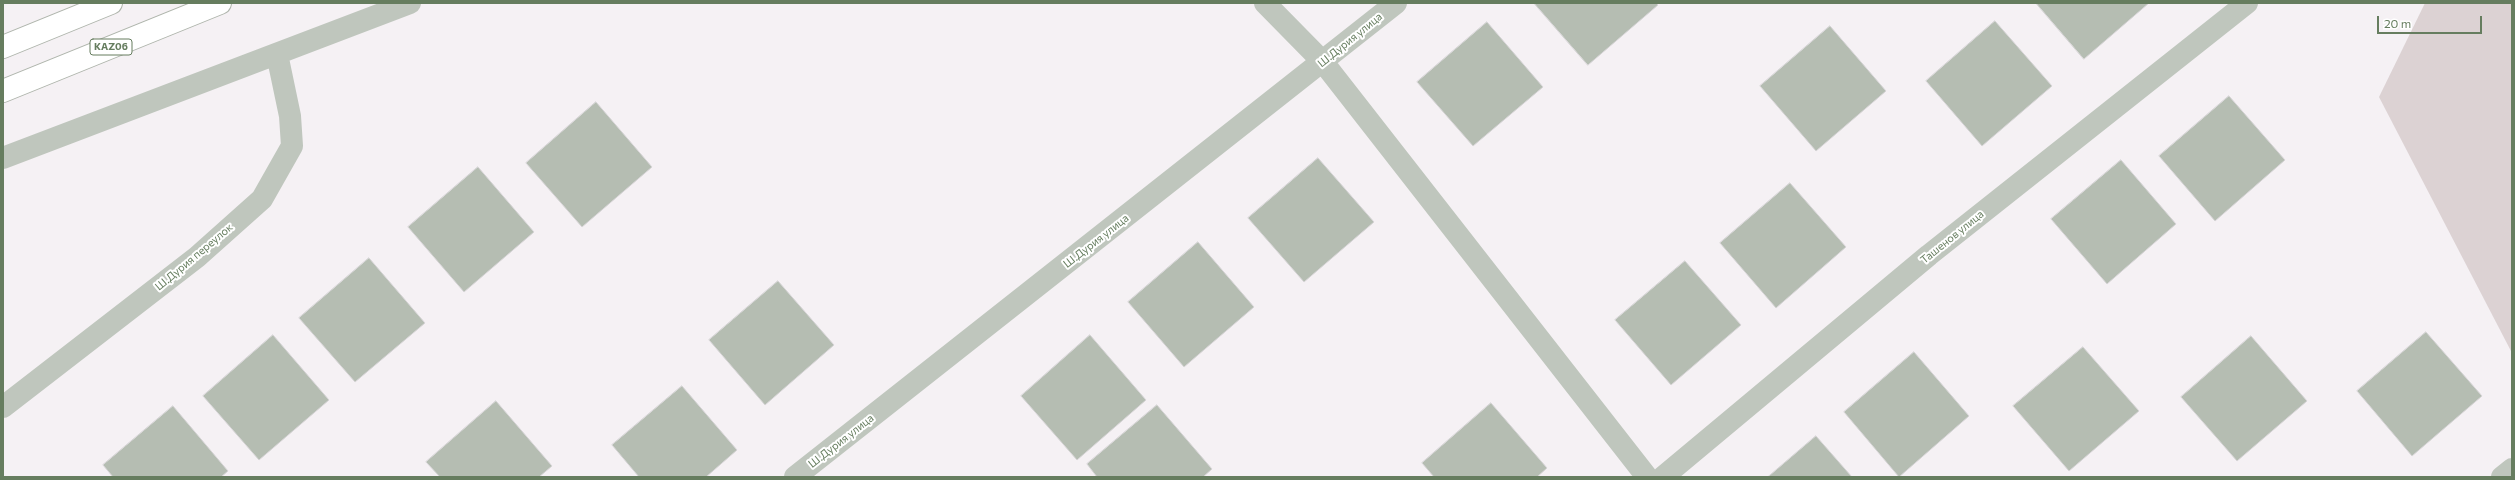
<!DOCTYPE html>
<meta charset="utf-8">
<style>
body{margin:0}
#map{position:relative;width:2515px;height:480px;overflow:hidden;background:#f5f1f4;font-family:Commissioner,sans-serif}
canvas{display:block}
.frame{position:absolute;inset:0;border:4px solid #667d5f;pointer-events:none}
.scale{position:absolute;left:2377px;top:16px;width:105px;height:18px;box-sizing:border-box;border:2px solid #667d5f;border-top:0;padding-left:5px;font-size:12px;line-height:14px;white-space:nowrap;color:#667d5f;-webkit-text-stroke:3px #fff;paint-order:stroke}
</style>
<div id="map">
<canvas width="2515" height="480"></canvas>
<div class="frame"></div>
<div class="scale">20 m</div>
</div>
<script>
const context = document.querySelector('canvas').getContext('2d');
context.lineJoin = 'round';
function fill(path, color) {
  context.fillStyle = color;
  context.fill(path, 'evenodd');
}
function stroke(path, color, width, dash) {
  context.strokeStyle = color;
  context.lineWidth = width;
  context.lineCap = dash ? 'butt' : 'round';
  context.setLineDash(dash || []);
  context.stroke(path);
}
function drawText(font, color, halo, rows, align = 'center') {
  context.font = font + ' Commissioner,sans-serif';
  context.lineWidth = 4;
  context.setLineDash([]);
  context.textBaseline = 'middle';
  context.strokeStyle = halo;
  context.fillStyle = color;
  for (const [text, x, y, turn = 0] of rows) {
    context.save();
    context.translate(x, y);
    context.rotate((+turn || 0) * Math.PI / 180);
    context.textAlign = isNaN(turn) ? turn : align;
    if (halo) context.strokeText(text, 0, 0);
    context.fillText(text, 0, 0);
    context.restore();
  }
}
fill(new Path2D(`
 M2425,3H2512V353L2379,97Z`), '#dcd2d3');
const building = new Path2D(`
 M1534,3H1656L1658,5L1588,65Z
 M2036,3H2149L2084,59Z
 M1995,21L2052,86L1982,146L1926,81Z
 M1487,22L1543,87L1473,146L1417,82Z
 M1830,26L1886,91L1816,151L1760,86Z
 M2229,96L2285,160L2215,221L2159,156Z
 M596,102L652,167L582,227L526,163Z
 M1318,158L1374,222L1304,282L1248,218Z
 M2121,160L2176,224L2107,284L2051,219Z
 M478,167L534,232L464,292L408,227Z
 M1790,183L1846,247L1776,308L1720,243Z
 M1198,242L1254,307L1184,367L1128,302Z
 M369,258L425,323L355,382L299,318Z
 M1685,261L1741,325L1671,385L1615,320Z
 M778,281L834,345L765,405L709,340Z
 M2426,332L2482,396L2412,456L2357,391Z
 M273,335L329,400L259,460L203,396Z
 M1090,335L1146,400L1077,460L1021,396Z
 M2251,336L2307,401L2237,461L2181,397Z
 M2083,347L2139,411L2069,471L2013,406Z
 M1914,352L1969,416L1899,477L1844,412Z
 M682,386L737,450L706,477H639L612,445Z
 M496,401L552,466L539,477H440L426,462Z
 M1491,403L1547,468L1537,477H1434L1422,463Z
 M1157,405L1212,469L1203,477H1097L1087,464Z
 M173,406L228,471L221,477H113L103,465Z
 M1816,436L1852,477H1768Z`);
fill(building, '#b5bdb2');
stroke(building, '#d6d4d6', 1);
const trunk = new Path2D(`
 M3,47L111,3
 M3,91L220,3`);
stroke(trunk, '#afb5ac', 24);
stroke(new Path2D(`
 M1265,3L1323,62L1647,477
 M3,158L410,3
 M3,407L197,257L262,199L292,146L290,116L277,54
 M795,477L1396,3
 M1663,477L1929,255L2247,3
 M2502,477L2512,469`), '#bfc6bd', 22);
stroke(trunk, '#fff', 22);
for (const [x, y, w] of [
 [111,47,42]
]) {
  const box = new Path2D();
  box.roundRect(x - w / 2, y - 8, w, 16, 3);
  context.fillStyle = '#fff';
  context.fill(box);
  stroke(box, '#667d5f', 1);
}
drawText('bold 10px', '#667d5f', null, [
 ["KАZ06",111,47]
]);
drawText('11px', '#667d5f', '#fff', [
 ["Ш.Дурия улица",1350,40,-39],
 ["Ташенов улица",1952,237,-39],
 ["Ш.Дурия улица",1096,241,-38],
 ["Ш.Дурия переулок",194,257,-40],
 ["Ш.Дурия улица",841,441,-38]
]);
</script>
